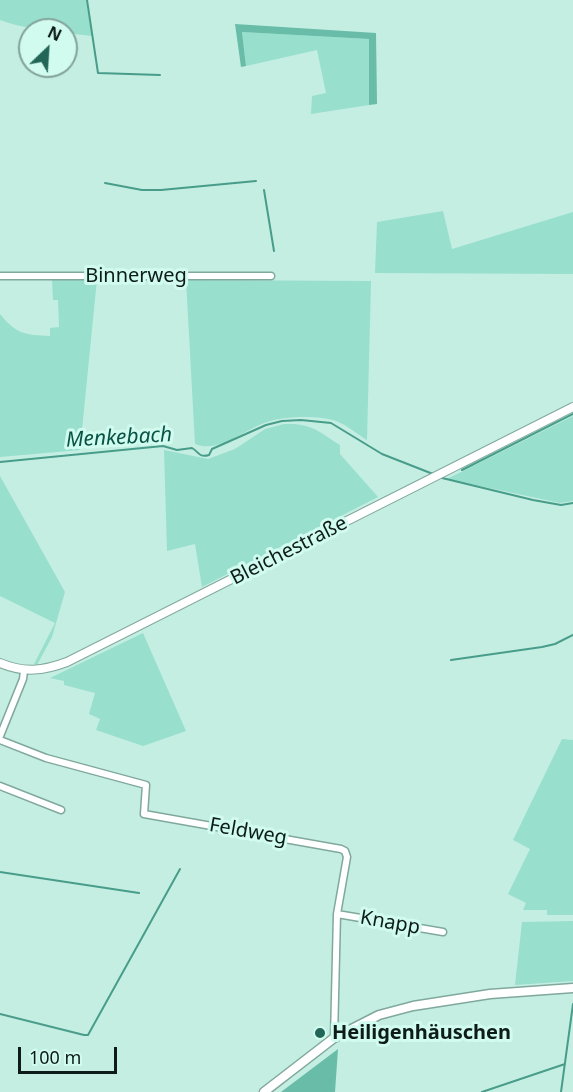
<!DOCTYPE html>
<meta charset="utf-8">
<style>
body{margin:0}
#map{position:relative;width:573px;height:1092px;overflow:hidden;background:#c4eee2;font-family:"Noto Sans",sans-serif}
canvas{display:block}
.north{position:absolute;left:18px;top:18px;width:60px;height:60px;box-sizing:border-box;background:#d1fbef;border:2px solid #83a299;border-radius:50%;rotate:25deg;font-size:16px;font-weight:700;line-height:24px;text-align:center;color:#0d1c19}
.north::after{content:'';display:block;margin:auto;width:21px;height:27px;background:#226658;clip-path:polygon(50% 0,100% 100%,50% 72%,0 100%)}
.scale{position:absolute;left:18px;top:1047px;width:99px;height:27px;box-sizing:border-box;border:3px solid #0d1c19;border-top:0;padding-left:8px;font-size:18px;line-height:21px;white-space:nowrap;color:#0d1c19;-webkit-text-stroke:4px #d1fbef;paint-order:stroke}
</style>
<div id="map">
<canvas width="573" height="1092"></canvas>
<div class="north">N</div>
<div class="scale">100 m</div>
</div>
<script>
const context = document.querySelector('canvas').getContext('2d');
context.lineJoin = 'round';
function fill(path, color) {
  context.fillStyle = color;
  context.fill(path, 'evenodd');
}
function stroke(path, color, width, dash) {
  context.strokeStyle = color;
  context.lineWidth = width;
  context.lineCap = dash ? 'butt' : 'round';
  context.setLineDash(dash || []);
  context.stroke(path);
}
function drawText(font, color, halo, rows, align = 'center') {
  context.font = font + ' "Noto Sans",sans-serif';
  context.lineWidth = 6;
  context.setLineDash([]);
  context.textBaseline = 'middle';
  context.strokeStyle = halo;
  context.fillStyle = color;
  for (const [text, x, y, turn = 0] of rows) {
    context.save();
    context.translate(x, y);
    context.rotate((+turn || 0) * Math.PI / 180);
    context.textAlign = isNaN(turn) ? turn : align;
    if (halo) context.strokeText(text, 0, 0);
    context.fillText(text, 0, 0);
    context.restore();
  }
}
fill(new Path2D(`
 M0,0H86L92,36L66,33V30C43,30 21,28 0,20Z
 M242,32L369,39V105L311,114L312,96L326,93L317,50L246,66Z
 M443,211L452,249L573,212V274L375,273L377,222Z
 M52,279H97L80,450L0,457V314C16,334 25,335 50,336V328L59,327L58,300H53Z
 M186,280L371,281L367,440C357,434 347,425 336,421C319,415 284,416 267,422C245,429 219,454 195,444Z
 M573,416V501L560,503L447,479Z
 M284,424C311,423 318,431 340,445V454L378,497L202,587L195,544L167,551L164,450L208,459L235,449L265,429Z
 M0,476L65,592L52,637L37,665L34,664L55,623L0,596Z
 M143,633L186,731L143,746L96,730L100,719L89,714L95,693L64,685V681L50,678Z
 M562,739L573,740V915H547V910H523L526,903L508,894L530,849L513,840Z
 M573,921V981L515,985L522,922Z`), '#98dfcd');
fill(new Path2D(`
 M235,24L376,33L377,104L369,105V39L242,32L246,66L241,67Z
 M338,1049L335,1092H281Z`), '#68bca8');
stroke(new Path2D(`
 M87,0L98,73L160,75
 M105,183L142,190H161L256,181
 M264,190L274,251
 M0,462L163,446L177,450L192,448C199,452 199,458 209,455L212,449L266,425L282,421L301,420L331,423L382,454L433,474
 M462,470L573,414
 M438,477L533,500L561,505L573,503
 M451,660L542,647L555,644L573,635
 M0,872L139,893
 M0,1014L84,1035H88L180,869
 M482,1092L565,1064
 M561,1092L573,1004`), '#489d8a', 2);
const minor = new Path2D(`
 M0,276H271
 M0,736L23,679L24,671
 M0,740L46,758L146,785L144,814L341,849L345,851L347,857L337,914L334,1038
 M0,786L61,810
 M337,914L443,932`);
const tertiary = new Path2D(`
 M0,663C24,673 43,671 67,662L573,407`);
const secondary = new Path2D(`
 M264,1092L334,1038L379,1015L413,1006L490,994L573,988`);
stroke(minor, '#80a89d', 9);
stroke(tertiary, '#80a89d', 10);
stroke(secondary, '#80a89d', 11);
stroke(minor, '#fff', 6);
stroke(tertiary, '#fff', 8);
stroke(secondary, '#fff', 8);
for (const [x, y, r, color] of [
 [320,1033,6,"#226658"]
]) {
  const dot = new Path2D();
  dot.arc(x, y, r, 0, 2 * Math.PI);
  context.fillStyle = color;
  context.fill(dot);
  stroke(dot, '#d1fbef', 2);
}
drawText('20px', '#0d1c19', '#d1fbef', [
 ["Binnerweg",136,276],
 ["Bleichestraße",289,551,-27],
 ["Feldweg",248,832,10],
 ["Knapp",390,923,10]
]);
drawText('bold 20px', '#0d1c19', '#d1fbef', [
 ["Heiligenhäuschen",332,1033]
], 'left');
drawText('italic 21px', '#095346', '#d1fbef', [
 ["Menkebach",119,438,-3]
]);
</script>
